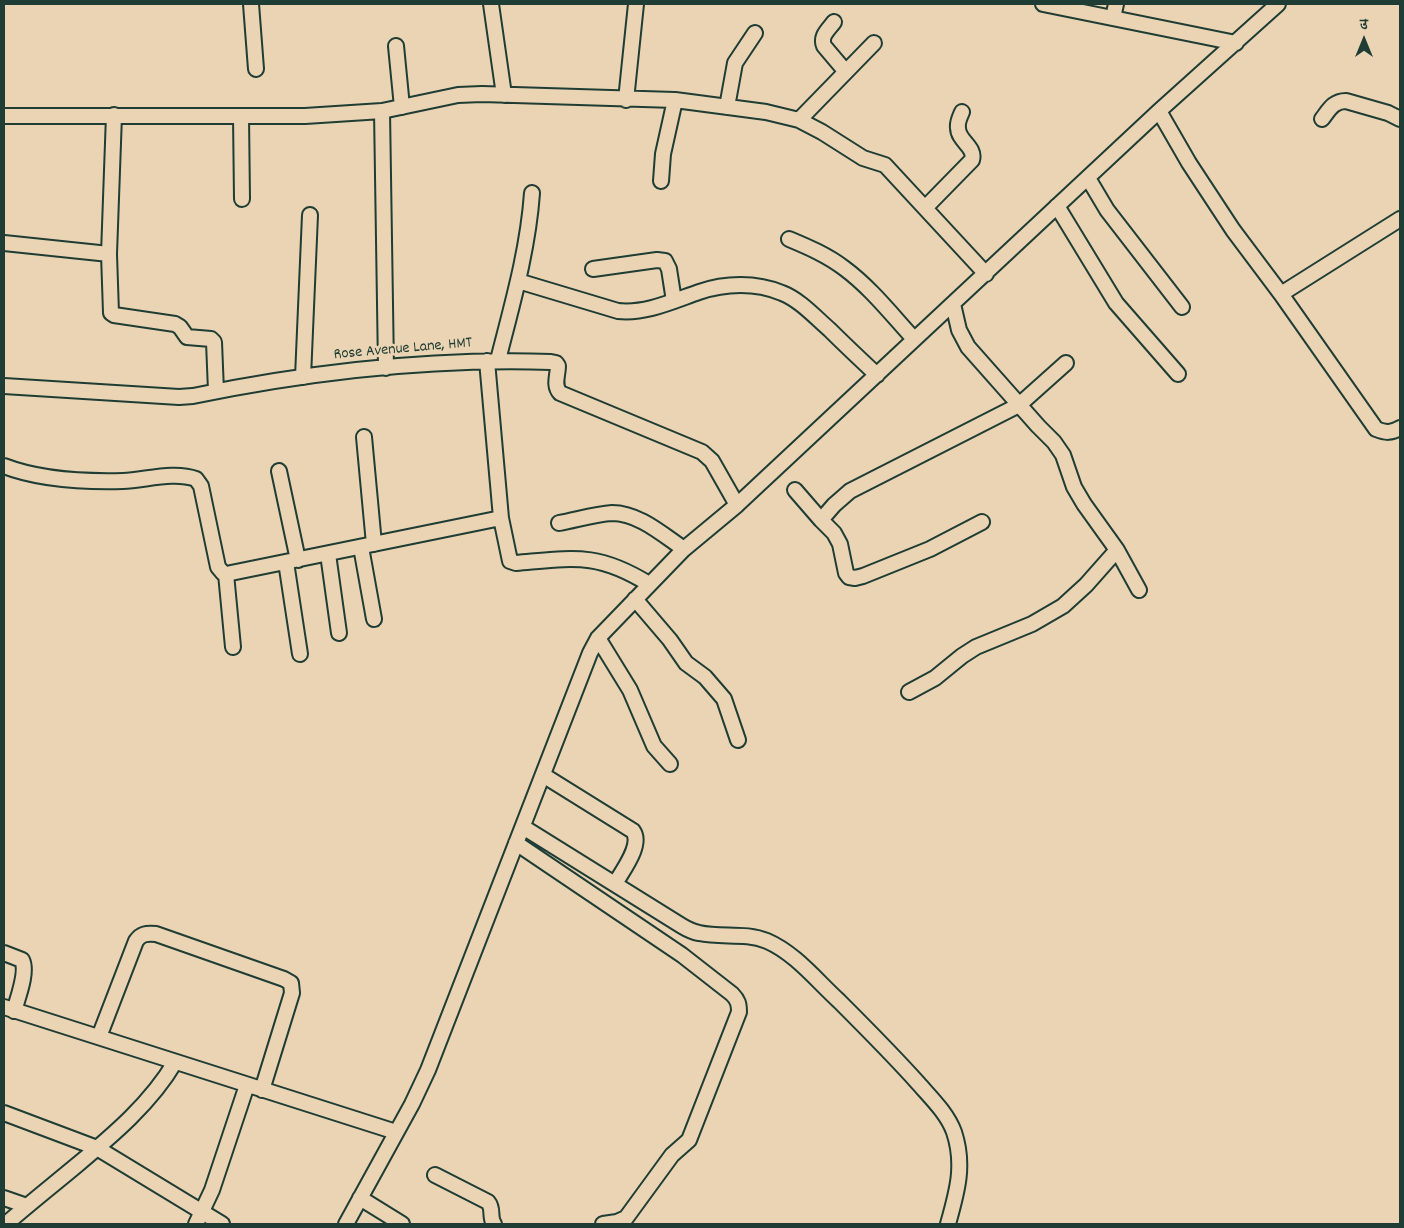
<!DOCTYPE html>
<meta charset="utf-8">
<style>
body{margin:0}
#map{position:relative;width:1404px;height:1228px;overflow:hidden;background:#ead4b3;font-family:Dekko,"Playpen Sans Deva",sans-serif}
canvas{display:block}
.frame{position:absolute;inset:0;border:5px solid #1f3d34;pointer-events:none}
.north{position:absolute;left:1339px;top:15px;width:50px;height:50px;-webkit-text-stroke:4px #ead4b3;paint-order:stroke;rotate:0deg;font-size:14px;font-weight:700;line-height:20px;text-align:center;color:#1f3d34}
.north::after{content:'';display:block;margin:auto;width:18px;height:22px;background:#1f3d34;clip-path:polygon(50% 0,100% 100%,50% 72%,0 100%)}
</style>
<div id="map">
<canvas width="1404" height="1228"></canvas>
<div class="frame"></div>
<div class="north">उ</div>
</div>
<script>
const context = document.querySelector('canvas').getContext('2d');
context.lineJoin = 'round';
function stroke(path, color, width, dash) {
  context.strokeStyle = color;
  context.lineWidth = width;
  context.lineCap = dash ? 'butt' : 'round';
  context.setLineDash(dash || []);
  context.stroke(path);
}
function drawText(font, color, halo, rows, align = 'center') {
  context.font = font + ' Dekko,sans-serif';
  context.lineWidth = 5;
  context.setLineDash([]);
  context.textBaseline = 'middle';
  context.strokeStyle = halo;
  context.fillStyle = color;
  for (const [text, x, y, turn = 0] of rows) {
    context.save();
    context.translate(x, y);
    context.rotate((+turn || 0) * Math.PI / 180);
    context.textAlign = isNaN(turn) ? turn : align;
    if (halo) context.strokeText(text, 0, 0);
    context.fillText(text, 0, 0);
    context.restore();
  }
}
const minor = new Path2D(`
 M251,4L256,69
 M491,4L504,95
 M1043,4L1236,43
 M1113,18L1116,4
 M834,22C828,30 820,36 824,46L846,72
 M396,46L402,107
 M626,100L636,4
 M727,107L735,63L755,33
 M382,111L386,368
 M1159,111L1189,163L1233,230L1281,294L1376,429C1386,433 1391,433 1400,428
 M114,115L109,254L111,313L114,315L175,324L180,327L187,337L211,339L214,342L216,391
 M4,116H305L382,111L458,95L482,94L675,100L766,112L799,120L822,132L863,158L885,165L986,274
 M241,116L242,199
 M1322,119C1329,110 1333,101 1346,101L1388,113L1400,119
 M799,120L874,43
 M1088,178L1107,210L1182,307
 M661,181L663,154L675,100
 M1057,206L1116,303L1178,374
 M925,208L972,160C976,147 958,141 958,128C957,122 960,117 962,112
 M789,239C808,247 827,255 844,268C870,287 892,315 914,339
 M4,243L109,254
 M593,269L657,260L665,261L669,269L674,301
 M518,281L618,311C646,314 673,301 699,292C725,283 756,282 782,293C800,300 815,317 830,330C845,345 861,360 877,375
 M1281,294L1400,219
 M953,304L959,330L968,347L1038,426L1054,442L1063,455L1074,487L1084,504L1117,550L1139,590
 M498,360C512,305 528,250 532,193
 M487,361L501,518L510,561L516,563C574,558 597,552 649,584
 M303,377L310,215
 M4,386L179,397L193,396C310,372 431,358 551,362L556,363L558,366C558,375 553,385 560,393L702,452L712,461L737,505
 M364,437L374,544
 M4,466C40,480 85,482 123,481C146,480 174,471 196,479L201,486L218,567L223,573L226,574L501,518
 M279,471L298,560
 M795,490L821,520L834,533L840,544L846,573L849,577L855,578L863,576L930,549L982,522
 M821,520L834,505L850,491L1019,405L1066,363
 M559,523C576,520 595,514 612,513C639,513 663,535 684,549
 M361,547L374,619
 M328,554L339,633
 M286,562L300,654
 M226,574L233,647
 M635,599L670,640L686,663L705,677L724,699L738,740
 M598,638L630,690L654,746L670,764
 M909,692L935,678L962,656L976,647L1032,624L1063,606L1086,585L1117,550
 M543,775L633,831C643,845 622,871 615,884
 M523,827L682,926C687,929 693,932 699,933C722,938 745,932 767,941C795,953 817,981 839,1001C866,1028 893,1055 918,1083C931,1098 947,1113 954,1132C965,1165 957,1192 948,1224
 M516,843L682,955L732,994C738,1000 739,1004 739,1012L689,1140L672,1155L626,1218L617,1222L603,1224
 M4,953L22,960C28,972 18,997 14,1011
 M4,1007L396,1132
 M99,1037L136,941C141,934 146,933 156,934L284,979L291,983L292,993L262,1090
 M4,1113L97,1148L222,1224
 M435,1175L488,1202C494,1209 489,1217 494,1224
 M4,1198L27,1206
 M360,1198L402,1224
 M6,1224C29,1204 53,1185 77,1165C113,1135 151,1103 175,1062
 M196,1224L212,1190L247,1085
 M346,1224L412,1104L428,1070L590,653L598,638L684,549L737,505L1159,111L1278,4`);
stroke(minor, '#1f3d34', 18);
stroke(minor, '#ead4b3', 14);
drawText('16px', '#1f3d34', '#ead4b3', [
 ["Rose Avenue Lane, HMT",403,350,-5]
]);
</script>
